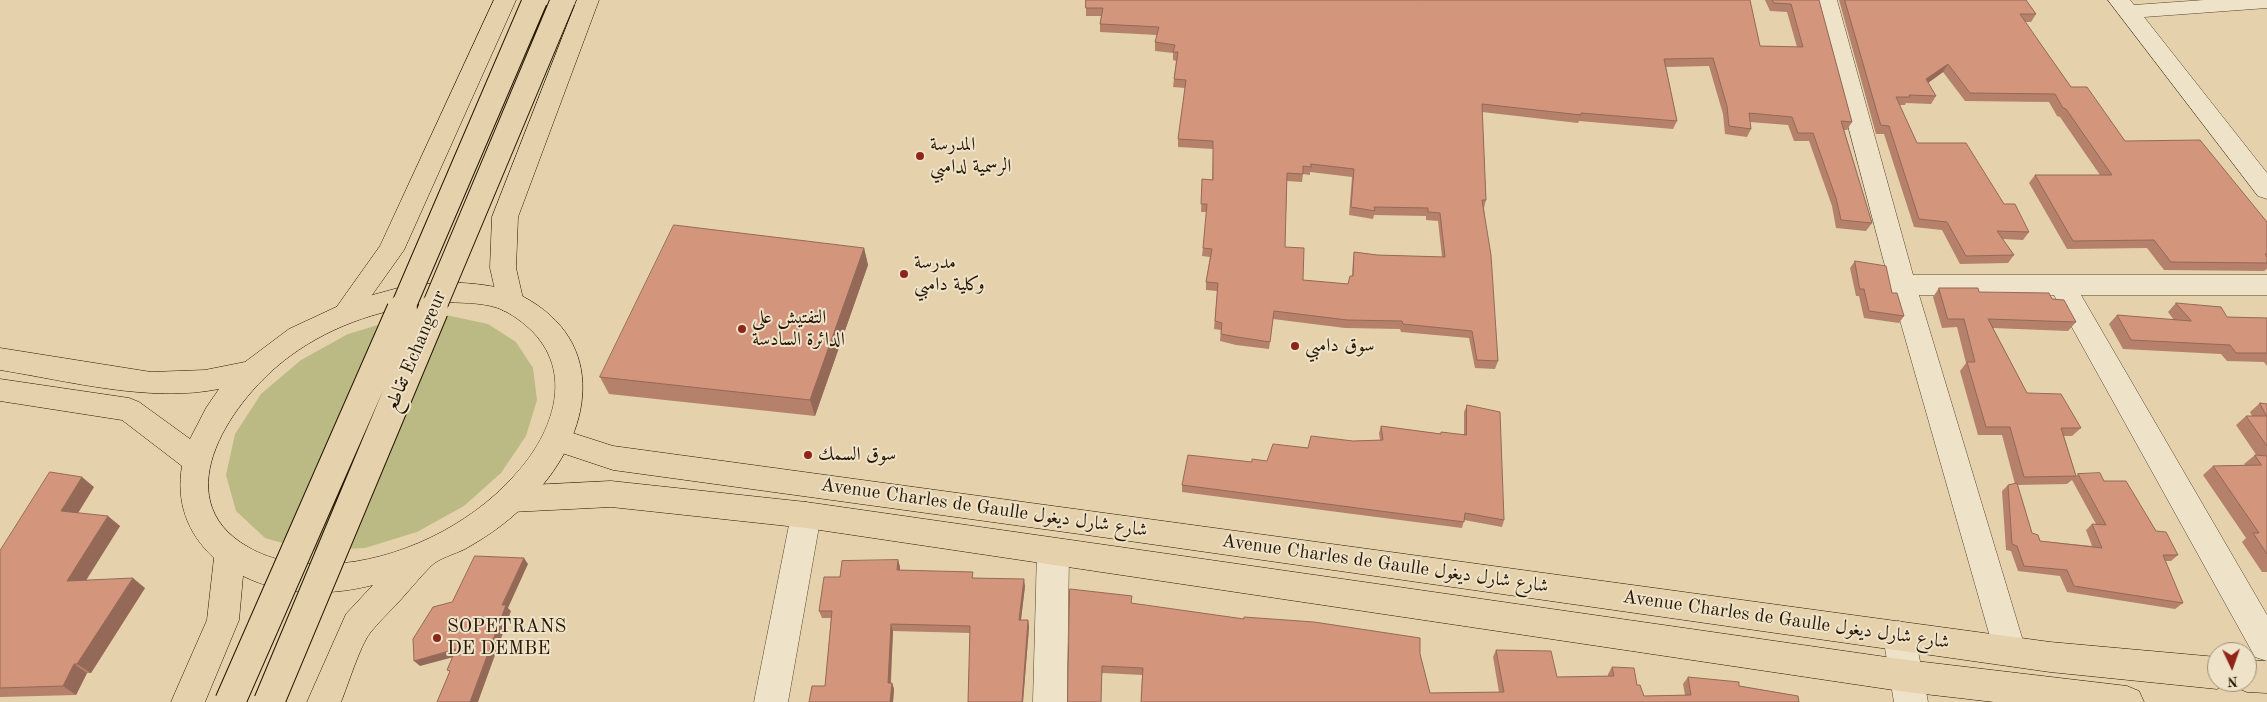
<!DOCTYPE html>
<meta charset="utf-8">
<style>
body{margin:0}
#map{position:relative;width:2267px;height:702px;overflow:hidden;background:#e5d2ac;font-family:"Old Standard TT",serif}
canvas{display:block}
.north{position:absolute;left:2207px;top:642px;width:50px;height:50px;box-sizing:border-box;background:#eee2c9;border:1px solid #9e9079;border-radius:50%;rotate:177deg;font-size:14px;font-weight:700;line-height:20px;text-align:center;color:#251502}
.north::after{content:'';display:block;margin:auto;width:18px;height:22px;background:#8f2418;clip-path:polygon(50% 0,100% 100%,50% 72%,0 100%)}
</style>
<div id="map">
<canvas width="2267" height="702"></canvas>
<div class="north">N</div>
</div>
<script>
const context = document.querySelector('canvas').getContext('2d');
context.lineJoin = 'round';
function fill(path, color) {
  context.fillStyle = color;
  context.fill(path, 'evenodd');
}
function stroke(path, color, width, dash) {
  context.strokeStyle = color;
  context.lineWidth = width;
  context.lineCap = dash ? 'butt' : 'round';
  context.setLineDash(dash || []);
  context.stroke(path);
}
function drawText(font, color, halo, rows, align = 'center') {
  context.font = font + ' "Old Standard TT",Amiri,serif';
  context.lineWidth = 4;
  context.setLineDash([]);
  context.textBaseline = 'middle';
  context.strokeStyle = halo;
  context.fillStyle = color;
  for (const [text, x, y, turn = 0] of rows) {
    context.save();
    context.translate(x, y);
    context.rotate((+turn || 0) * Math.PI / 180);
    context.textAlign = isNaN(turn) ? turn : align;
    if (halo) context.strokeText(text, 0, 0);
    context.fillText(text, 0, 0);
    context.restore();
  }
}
fill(new Path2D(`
 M446,315L488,324L516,342L533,368L537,400L526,436L501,473L464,506L417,532L365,548L310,551L265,538L236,511L226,475L235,434L261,394L301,360L348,334L398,319Z`), '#bcba84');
const minor = new Path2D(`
 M1815,0H1837L1913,275H2267V295H2081L2267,615V661L2255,657L2054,295H1919L2026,651L2022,662L2010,666L1998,662L1994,651L1890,285Z
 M2108,0H2130L2134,5L2204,0H2267V8L2144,17L2267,173V199L2258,196Z
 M806,502L817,506L821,515L788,702H754L791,515L795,506Z
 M1053,538L1064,542L1069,552L1067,702H1033L1037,552L1042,542Z
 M1899,621L1910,625L1915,636L1928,702H1894L1883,636L1888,625Z`);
const major = new Path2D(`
 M494,0H516L404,250L355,319L346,322L337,319L333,312L380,246Z
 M577,0H599L518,217L516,268L524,303L520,310L511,313L502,310L498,303L490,268L492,217Z
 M557,428L613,446L2050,642L2217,657V682H2230L2217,689L2050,672L1087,535L613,470L547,448L542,440L547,432Z
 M611,481L806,502L1907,660L2127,686L2139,691L2144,702H1994L1907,692L806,528L611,507L511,512L500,508L496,499L500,490L511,486Z
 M2247,660L2267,661V693L2247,692L2235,687L2233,682H2247Z`);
const highway = new Path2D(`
 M441,282C468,283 498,284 522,296C610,342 592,434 533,496C514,518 490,535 465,549C455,554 439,558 431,566C419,578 408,592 396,605C387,614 378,623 370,633C360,646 348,685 341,702H307L346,614L373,585C331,596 283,596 243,576L239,620L205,702H171L207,620L214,558C187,533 176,502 182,466L122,420L0,401V379L129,398L139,402L190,439L206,408L219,389C150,403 69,381 0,370V348L151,372L205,370L245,362L289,329L347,302L398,288ZM441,302C460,303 480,302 498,308C511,313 524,323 533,332C576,377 550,438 513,477C469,526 397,561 331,564C301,565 274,562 248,547C162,498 234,397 290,356C335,323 386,308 441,302Z`);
stroke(minor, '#55442c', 1);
stroke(major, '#251502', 1);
stroke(highway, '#251502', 1);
fill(minor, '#eee2c9');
fill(major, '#e5d2ac');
fill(highway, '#e5d2ac');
const majorBridgeFar1 = new Path2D(`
 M401,312L535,0
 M432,312L563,0`);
const majorBridge = new Path2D(`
 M230,702L402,310
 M269,702L433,310`);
stroke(majorBridgeFar1, '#251502', 26, []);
stroke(majorBridge, '#251502', 32, []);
stroke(majorBridgeFar1, '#e5d2ac', 24);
stroke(majorBridge, '#e5d2ac', 30);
fill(new Path2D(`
 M1086,0L1760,46L1797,47L1787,12L1770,11L1765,0H1819L1852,122L1847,130H1844L1872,223L1866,231L1836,228L1832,206L1809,141H1794L1788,125L1750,122L1751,129L1747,137L1725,134L1723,114L1709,66L1666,67L1677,121L1673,129L1579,121L1578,123L1482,112L1486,200L1484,208L1498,361L1495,369L1475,368L1469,338L1401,332L1400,329L1345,328L1273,319L1269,349L1236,345L1220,341L1221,330L1214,329L1217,291L1206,290V282L1210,257L1202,256L1207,212H1201L1202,179L1212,180L1213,149L1178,147V139L1185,88L1173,87L1174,79L1176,61L1173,60V53L1155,51V42L1157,35L1100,32V24L1101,16H1086ZM1310,172L1352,177L1349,215L1373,219L1374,215L1426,216V220L1438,221L1442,257L1377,255L1354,252L1353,260L1352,276L1348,284L1303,280L1285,247L1287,181L1302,182L1303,174L1310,175Z
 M1839,0H2026L2036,14L2031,22H2025L2071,87L2125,141L2267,222V269L2264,271L2164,270L2147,248L2067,249L2029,183L2035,175H2100L2060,117L2057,116L2049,102L1965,101L1943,72L1928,83L1936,96L1931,104L1906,103L1905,105H1899L1917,143L2004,204L2029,232L2023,240L2003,239L2014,255L2008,263L1960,264L1942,230L1914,227L1884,134H1876Z
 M864,248L868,265L815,416L609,394L600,377Z
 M1855,261L1892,293L1904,316L1899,323L1864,318L1859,296H1856L1850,268Z
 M1939,288L2052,299L2076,322L2068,331L1993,328L2027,393L2081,428L2072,436H2064L2076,476L2078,474L2104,481L2156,531L2178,555L2171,561H2165L2183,603L2175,609L2067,592L2060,576L2018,571L2011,551L2006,550L2002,491L2008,485L2015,484L2002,435H1978L1960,371L1966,363L1957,327L1942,328L1933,297ZM2072,480L2096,524H2092L2086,530L2092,546L2040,541L2032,533L2017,485L2067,484Z
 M2176,303L2227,317L2267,318V366L2264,362L2227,361L2221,354L2123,349L2109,324L2117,315L2174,320L2168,312Z
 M2260,403L2267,404V572H2262L2242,542L2246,538L2203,475L2213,466L2245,465L2244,464L2255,455L2257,456L2236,425L2246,416H2252L2250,412Z
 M1467,405L1504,520L1502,527L1464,520L1462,528L1182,492V485L1252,462L1267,461L1308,448L1353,441L1380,440L1379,433L1381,426L1441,434V432L1464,435V412Z
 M94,487L78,513L120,526L86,580L145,588L91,673H87L76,695L0,697V551Z
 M898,560L900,567V570L974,578L1025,586L1021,620H1028L1029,627L1023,702H968L970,633L893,631L891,683H892L894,689L893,702H809L825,686L831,618H822L819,611L840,577Z
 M1132,604L1420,654L1430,693L1499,692L1493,657L1496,650L1557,677L1608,676V674L1612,667L1637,685L1644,696L1685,695L1683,684L1688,677L1798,696L1141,702L1142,675L1103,673L1068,702Z`), '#b5816b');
fill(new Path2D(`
 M1948,64L1943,72L1921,88L1926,79Z
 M864,248L868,265L815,416L810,400Z
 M82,477L94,487L73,521L61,511Z
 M108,516L120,526L80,590L67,581Z
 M524,558L528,564L508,608L511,611L478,702H470L502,605Z
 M898,560L900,567L899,577L897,570Z
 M133,578L145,588L91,673L77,664Z
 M1024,579L1025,586L1020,627L1019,620Z
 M1028,620L1029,627L1023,702H1022Z
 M891,624L893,631L890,690L888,683Z
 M456,649L461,655L420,666L414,661Z
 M74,664L87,673L76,695L63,686Z
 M892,683L894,689L893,702H890Z`), '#946957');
const building = new Path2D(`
 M1086,0H1750L1760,46L1803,47L1791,4L1774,3L1772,0H1819L1852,122L1841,121L1872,223L1841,220L1836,198L1813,133H1798L1792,117L1749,113L1751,129L1729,126L1727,106L1713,58L1664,59L1677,121L1581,113V115L1482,104L1486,200H1482L1491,255L1498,361L1477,360L1472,331L1403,324L1402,321L1347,320L1274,311L1270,342L1237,337L1221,334L1222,323L1215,321L1218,283L1206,282L1212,249L1203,248L1207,204H1201L1202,179L1213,180V141L1178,139L1186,80L1174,79L1178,52H1173L1175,45L1155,42L1159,27L1100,24L1103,8H1086ZM1311,164L1354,169L1351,207L1375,211L1374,207L1428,208V212L1440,213L1445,257L1377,255L1354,252L1353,276H1350L1348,284L1303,280L1304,248L1285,247L1287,173L1303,174V166L1311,167Z
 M1845,0H2026L2036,14H2020L2040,43L2071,87H2087L2125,141L2200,140L2267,222V254H2265L2267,257V263L2171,262L2154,240L2073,241L2035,175H2112L2066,109L2063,108L2055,94L1970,93L1948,64L1926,79L1936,96L1909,95L1910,97H1896L1917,143H1966L2004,204H2015L2029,232L1997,231L2014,255L1966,256L1947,222L1919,219L1889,126L1881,125Z
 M674,225L864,248L810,400L600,377Z
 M1855,261L1886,266L1892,293H1897L1904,316L1869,311L1864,289H1860Z
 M1939,288H1978L1979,292L2049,293L2052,299L2064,300L2076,322L1988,319L2027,393L2061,394L2081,428H2061L2076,476L2024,477L2010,427H1986L1967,362H1975L1964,319H1948Z
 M2176,303L2221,307L2227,317L2267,318V353H2236L2230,345L2131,340L2117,315L2191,321Z
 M2260,403L2267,404V446L2246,416H2266Z
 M1467,405L1500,412L1504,520L1465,513L1464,522L1182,485L1188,455L1252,462V459L1267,461L1273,444L1308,448L1311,436L1353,441L1383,440L1381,426L1441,434V432L1466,435Z
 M2255,455L2267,456V554L2253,533H2259L2213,466L2261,465Z
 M50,472L82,477L61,511L108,516L67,581L133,578L77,664H74L63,686L0,688V551Z
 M2100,473L2104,481H2126L2156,531L2166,532L2178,555H2163L2183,603L2074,586L2067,570L2024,566L2017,546L2012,544L2008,485L2017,483L2032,533L2038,535L2040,541L2102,548L2092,524L2106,525L2078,474Z
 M475,556L524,558L502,605H506L470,702H437L450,671L447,670L456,649L414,661L413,639L433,607L452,602Z
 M898,560L897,570L973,572L972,578L1024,579L1019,620H1028L1022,702H968L970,626L891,624L888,683H892L890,702H809L812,686H825L832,611H819L824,577H840L842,561Z
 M1070,589L1132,596L1131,603L1244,619V617L1314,622L1420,638V654L1430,693L1504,692L1496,650L1551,651L1557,677L1614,676L1612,667L1634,668L1637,685H1640L1644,696L1691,695L1688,677L1739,682V686L1798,696L1799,702H1141L1143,668L1102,666L1101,702H1068Z`);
fill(building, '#d3967c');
stroke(building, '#946957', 1);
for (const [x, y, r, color] of [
 [920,156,5,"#8f2418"],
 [904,274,5,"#8f2418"],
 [742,329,5,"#8f2418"],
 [1295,346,5,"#8f2418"],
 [808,455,5,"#8f2418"],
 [437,638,5,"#8f2418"]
]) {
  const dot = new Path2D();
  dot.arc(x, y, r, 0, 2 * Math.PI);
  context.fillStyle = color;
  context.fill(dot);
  stroke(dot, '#eee2c9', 2);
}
drawText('19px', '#251502', '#eee2c9', [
 ["المدرسة",930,145],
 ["الرسمية لدامبي",930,167],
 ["مدرسة",914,263],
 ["وكلية دامبي",914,285],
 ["التفتيش على",752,318],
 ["الدائرة السادسة",752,340],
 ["سوق دامبي",1305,346],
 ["سوق السمك",818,455],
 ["SOPETRANS",447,627],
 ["DE DEMBE",447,649]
], 'left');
drawText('19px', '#251502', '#eee2c9', [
 ["تقاطع Echangeur",416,351,-67],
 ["Avenue Charles de Gaulle شارع شارل ديغول",984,508,8],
 ["Avenue Charles de Gaulle شارع شارل ديغول",1385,564,8],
 ["Avenue Charles de Gaulle شارع شارل ديغول",1786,620,8]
]);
</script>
